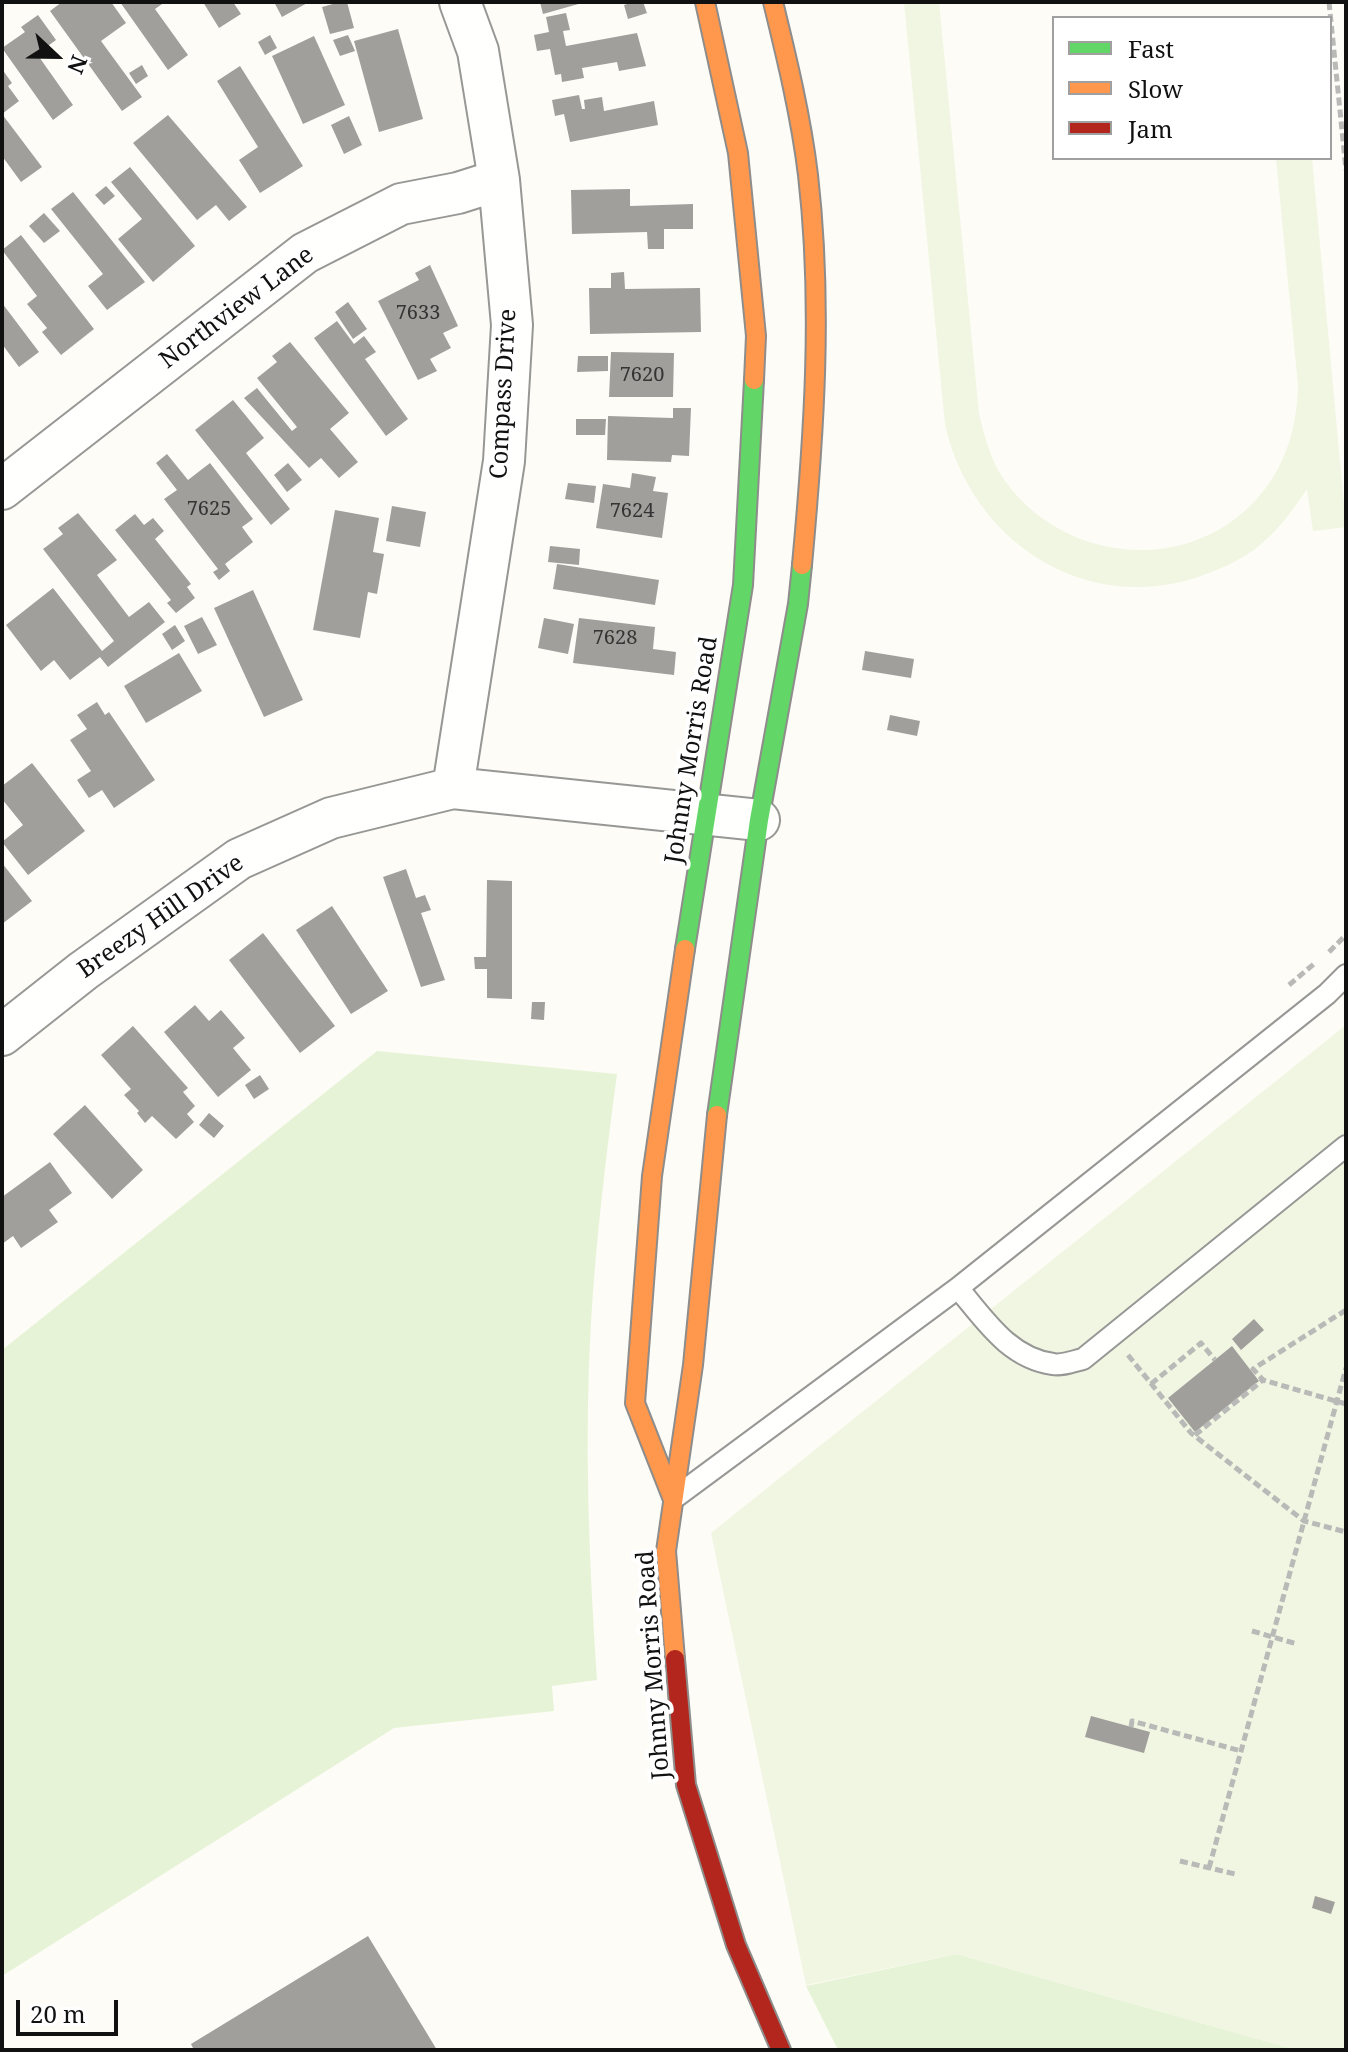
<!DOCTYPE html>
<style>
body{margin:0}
#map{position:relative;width:1348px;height:2052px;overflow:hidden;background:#fdfcf7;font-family:"Noto Serif",serif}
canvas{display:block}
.frame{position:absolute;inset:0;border:4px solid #111;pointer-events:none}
.legend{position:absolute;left:1052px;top:16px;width:280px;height:144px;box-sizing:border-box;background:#fff;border:2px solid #a0a0a0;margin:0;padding:10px 14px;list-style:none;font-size:24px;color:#111}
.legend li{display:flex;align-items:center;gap:16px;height:40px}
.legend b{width:40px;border:2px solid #a0a0a0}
.north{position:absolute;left:16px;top:16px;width:80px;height:80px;-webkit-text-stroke:6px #fff;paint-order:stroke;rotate:112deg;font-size:22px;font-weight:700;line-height:32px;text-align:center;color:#111}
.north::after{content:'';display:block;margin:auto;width:28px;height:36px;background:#111;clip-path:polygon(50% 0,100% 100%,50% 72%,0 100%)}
.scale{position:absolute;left:16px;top:2000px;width:102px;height:36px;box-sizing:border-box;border:4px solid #111;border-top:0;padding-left:10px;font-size:24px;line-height:28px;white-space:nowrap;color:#111;-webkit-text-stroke:6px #fff;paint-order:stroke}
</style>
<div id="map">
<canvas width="1348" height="2052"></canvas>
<div class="frame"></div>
<ul class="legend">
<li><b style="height:10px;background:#63d668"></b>Fast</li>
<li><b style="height:10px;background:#ff974d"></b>Slow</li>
<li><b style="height:10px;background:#b3261e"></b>Jam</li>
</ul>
<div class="north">N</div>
<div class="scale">20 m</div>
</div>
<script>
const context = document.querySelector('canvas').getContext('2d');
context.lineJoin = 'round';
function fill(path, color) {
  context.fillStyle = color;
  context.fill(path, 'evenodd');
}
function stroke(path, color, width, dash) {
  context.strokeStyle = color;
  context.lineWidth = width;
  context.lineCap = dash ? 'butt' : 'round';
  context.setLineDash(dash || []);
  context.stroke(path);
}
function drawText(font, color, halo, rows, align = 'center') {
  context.font = font + ' "Noto Serif",serif';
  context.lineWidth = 8;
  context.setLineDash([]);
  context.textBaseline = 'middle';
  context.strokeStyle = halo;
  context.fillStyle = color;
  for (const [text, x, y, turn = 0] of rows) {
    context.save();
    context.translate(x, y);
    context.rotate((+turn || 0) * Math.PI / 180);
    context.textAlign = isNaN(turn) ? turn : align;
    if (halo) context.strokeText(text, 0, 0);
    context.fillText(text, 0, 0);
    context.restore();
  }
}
fill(new Path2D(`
 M377,1051L617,1074C606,1156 596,1239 591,1322C584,1442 589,1561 597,1680L552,1686L554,1711L394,1728L2,1976V1350Z
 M957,1954L1297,2050H838L806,1986Z`), '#e7f3d7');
fill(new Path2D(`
 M904,2H939L979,414C984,434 989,454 999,472C1056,564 1191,579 1261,494C1287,463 1297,425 1298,385L1276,158H1312L1346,527L1313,531L1307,489C1293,510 1279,529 1260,545C1241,561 1218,570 1195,578C1080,614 970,538 945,424Z
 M1346,1025V2050H1297L957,1954L806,1985L711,1533Z`), '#f0f6e1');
fill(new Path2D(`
 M62,2H111L126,23L101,41L142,97L122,111L50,11Z
 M120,2H165L155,9L188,55L168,70Z
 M203,2H233L241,14L219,28Z
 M274,2H309L282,17Z
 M340,2H347L354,28L330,34L322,7Z
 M540,2H582V3L543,14Z
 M633,2H643L647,13L628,19L624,5Z
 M566,13L570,30L563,31L566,46L637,33L646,66L619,71L617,62L582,68L584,78L562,82L561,74L555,75L550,49L537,51L534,35L549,32L546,17Z
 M38,15L56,40L37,54L73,105L53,120L2,48L25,32L21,27Z
 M398,29L423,119L379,132L354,41Z
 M270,35L277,48L265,55L258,42Z
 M348,35L355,51L340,56L333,40Z
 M314,36L345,105L303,124L272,56Z
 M142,65L148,76L136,84L129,73Z
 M240,66L303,166L260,193L239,160L258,147L217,81Z
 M2,69L12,83L8,86L19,101L2,114L42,167L21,182L2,156Z
 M579,95L582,109H585L584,100L602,97L604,111L654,101L658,125L570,142L564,114L555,116L552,100Z
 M168,115L247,207L229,221L216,205L197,220L133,143Z
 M349,116L362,145L344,154L331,125Z
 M130,167L195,246L153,282L118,239L142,219L111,182Z
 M106,186L115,196L104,205L95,195Z
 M630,189V206L693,204V229H664V249H648L647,232L572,234L571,190Z
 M73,192L145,282L107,310L88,286L103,274L51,209Z
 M44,213L60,231L44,243L29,226Z
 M21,235L94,329L61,355L42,332L47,328L27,304L37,296L2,250Z
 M430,265L458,326L443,333L451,348L430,359L437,371L418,380L378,301L419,280L415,273Z
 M624,272L625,289L700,288L701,332L590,334L589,288H611V273Z
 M348,302L367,329L353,339L335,312Z
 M2,303L39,352L19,367L2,344Z
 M337,321L354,344L364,336L376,352L365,359L408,419L386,436L314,338Z
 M290,342L349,413L330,429L358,462L339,478L321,458L309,468L244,398L257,388L292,431L297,427L257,378L277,362L272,356Z
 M611,352L674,353L673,397H609Z
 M578,356H608V371L577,372Z
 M233,400L264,438L246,453L290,509L271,525L195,430Z
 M673,408H691L689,456L672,455L671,462L607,460L608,416L673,418Z
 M576,419H606L605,435H576Z
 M167,454L188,480L210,463L253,519L242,527L253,542L225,564L230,571L219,580L213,572L218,569L164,499L177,490L156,463Z
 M288,463L302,480L287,492L274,475Z
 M632,473L656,477L653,491L668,493L662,538L596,528L603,484L630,488Z
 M568,483L596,486L594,503L565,499Z
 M392,506L426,512L420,547L386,541Z
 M335,510L379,518L373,552L384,554L377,594L368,592L360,638L313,630Z
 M78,513L117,560L97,575L129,617L149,602L165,622L108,667L100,657L70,680L54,660L41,671L6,625L53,588L102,651L114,641L43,549L63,534L58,528Z
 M135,514L144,525L153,518L164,531L155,539L191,584L187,587L195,598L176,613L167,603L171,600L115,530Z
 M550,546L580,549L579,565L548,562Z
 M557,564L659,580L655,605L553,589Z
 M253,590L303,700L264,717L214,608Z
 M202,617L217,645L198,654L184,626Z
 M544,618L574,624L568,654L538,648Z
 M579,618L655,627L653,649L676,652L674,675L573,663Z
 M175,625L185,641L172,650L162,634Z
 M865,651L914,659L911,678L862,670Z
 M179,653L202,691L146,723L124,686Z
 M97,702L105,715L109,712L155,780L114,808L102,790L89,798L77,780L91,771L70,740L87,729L77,715Z
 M890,715L920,721L917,736L887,730Z
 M32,763L85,831L28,875L2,842L23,825L2,799V786Z
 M2,863L32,901L2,924Z
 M406,869L416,898L425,895L431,910L421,913L445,980L421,987L383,877Z
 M487,880L512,881V999L487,998V969H475L474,957H486Z
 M332,906L388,991L351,1014L296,930Z
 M263,933L335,1026L300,1053L229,960Z
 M532,1002H545L544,1020L531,1019Z
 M195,1005L209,1021L221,1010L245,1038L233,1048L251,1070L218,1097L164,1032Z
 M133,1026L188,1088L183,1092L195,1106L187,1114L194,1122L176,1139L152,1116L145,1123L137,1113L139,1111L124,1095L131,1089L101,1055Z
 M260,1075L269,1089L254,1099L245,1085Z
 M85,1105L143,1170L112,1199L53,1134Z
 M209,1113L224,1126L214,1138L199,1125Z
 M50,1162L72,1193L49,1210L58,1222L21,1248L13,1236L2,1244V1197Z
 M1254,1319L1264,1330L1241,1350L1232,1339Z
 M1232,1346L1259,1381L1195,1432L1168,1398Z
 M1091,1716L1150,1732L1144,1753L1085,1737Z
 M1315,1896L1335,1902L1331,1914L1312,1908Z
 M368,1936L437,2050H194L191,2044Z`), '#a19f9c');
const lane = new Path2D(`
 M958,1288C985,1320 1009,1358 1053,1364C1062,1366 1074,1361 1083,1359L1346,1146
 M677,1496L958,1288L1327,994L1346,975`);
const street = new Path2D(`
 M2,489L305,253L401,204L458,193L499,180
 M453,788L504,461L512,325L499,180L478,51L460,2
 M2,1035L83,971L239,859L331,818L453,788L759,820`);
const fast = new Path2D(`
 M685,949L743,585L754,380
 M717,1115L759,820L798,604L802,565`);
const slow = new Path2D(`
 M705,2L738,153L756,336L754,380
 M773,2C787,59 801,117 808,175C823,305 814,435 802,565
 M672,1497L635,1403L652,1176L685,949
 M675,1659L666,1551L693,1365L717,1115`);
const jam = new Path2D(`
 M675,1659L686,1785L736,1945L781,2050`);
stroke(lane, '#979795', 24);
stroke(street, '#979795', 44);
stroke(fast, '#8e8d8b', 22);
stroke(slow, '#8e8d8b', 22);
stroke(jam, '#8e8d8b', 22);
stroke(new Path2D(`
 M1329,2L1346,170
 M1329,952L1346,935
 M1289,985L1315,963
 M1346,1310L1253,1369L1263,1380L1346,1404
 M1128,1355L1191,1433L1304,1521L1346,1532
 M1151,1384L1201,1343L1215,1360
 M1195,1435L1263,1380
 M1252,1631L1297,1644
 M1131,1727L1132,1721L1241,1751
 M1180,1861L1235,1874
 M1209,1868L1346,1368`), '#b9b9b8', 5, [8, 4]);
stroke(lane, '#fffffe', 20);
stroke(street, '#fffffe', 40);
stroke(fast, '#63d668', 18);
stroke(slow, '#ff974d', 18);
stroke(jam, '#b3261e', 18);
drawText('20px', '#353434', null, [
 ["7633",418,313],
 ["7620",642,375],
 ["7625",209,509],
 ["7624",632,511],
 ["7628",615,638]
]);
drawText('24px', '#111', '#fff', [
 ["Northview Lane",237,308,-37],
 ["Compass Drive",504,394,-87],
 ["Johnny Morris Road",692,750,-81],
 ["Breezy Hill Drive",161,917,-35],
 ["Johnny Morris Road",654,1665,-94]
]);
</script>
